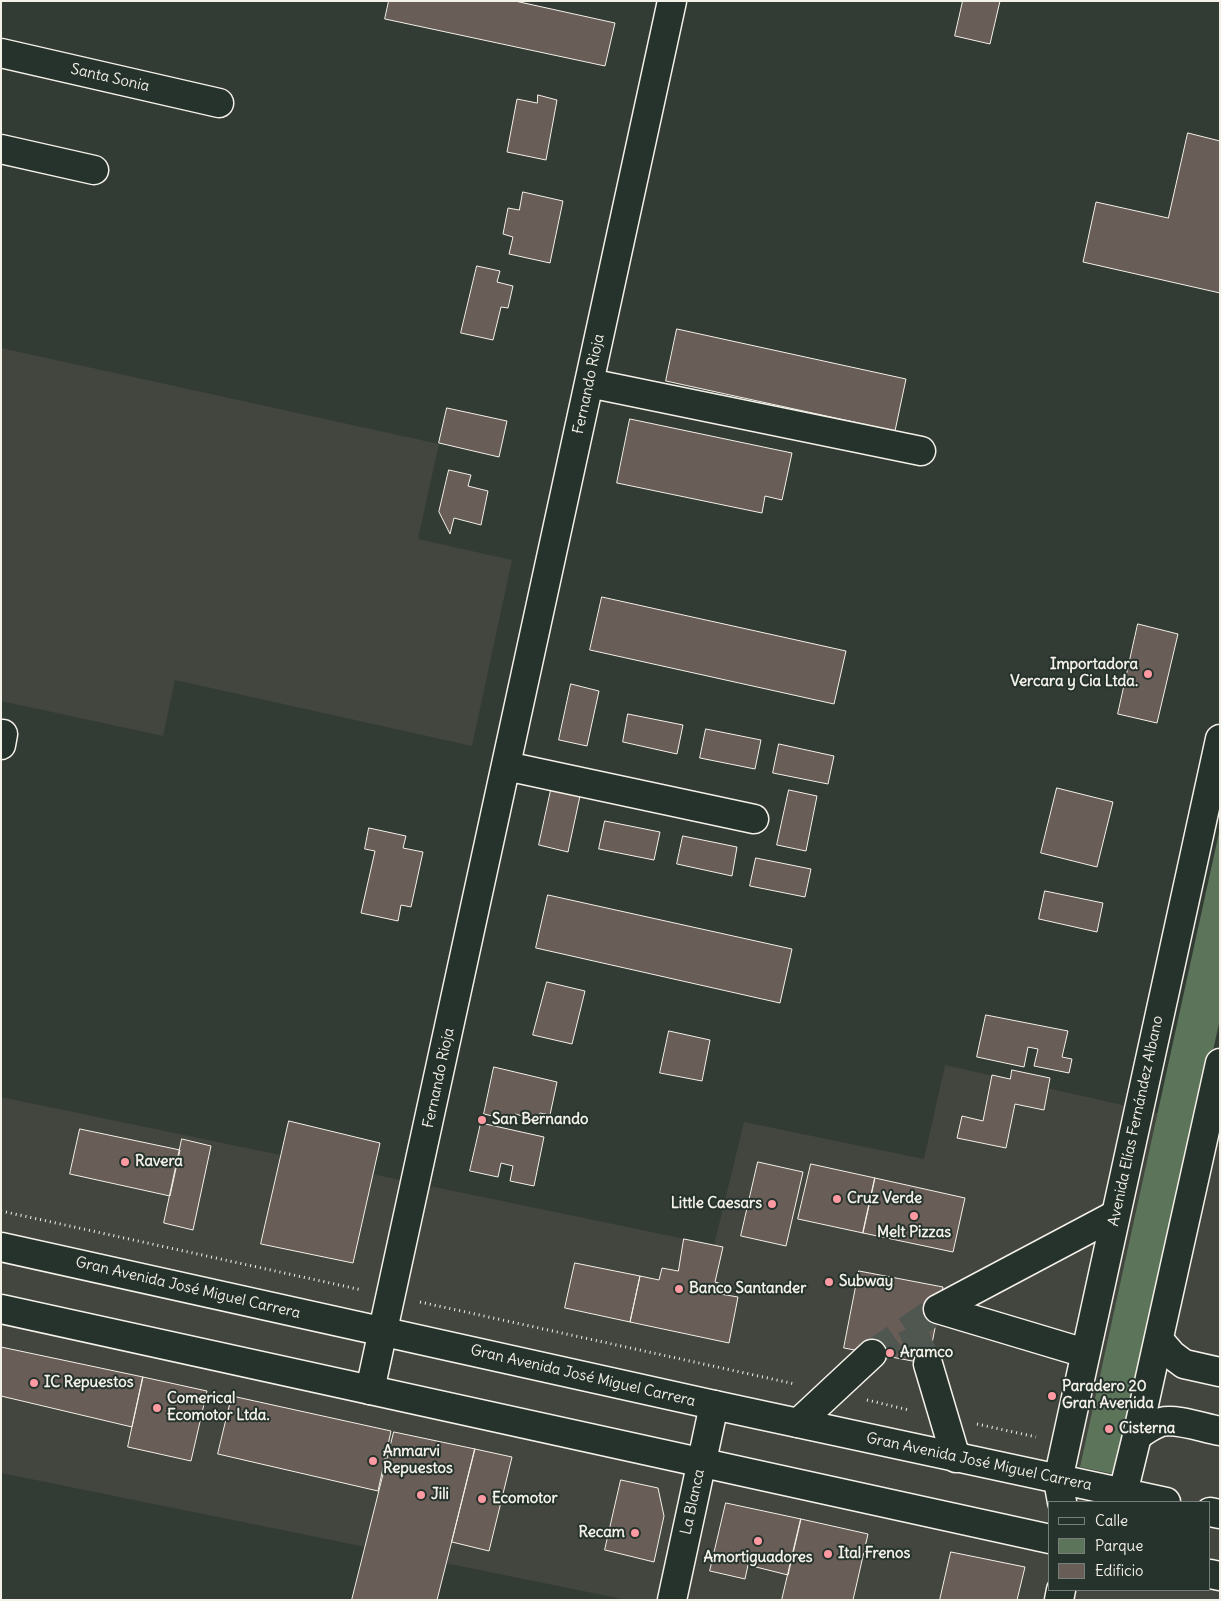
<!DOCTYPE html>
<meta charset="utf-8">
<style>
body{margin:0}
#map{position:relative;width:1221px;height:1601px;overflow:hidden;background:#333b35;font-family:Delius,sans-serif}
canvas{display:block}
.frame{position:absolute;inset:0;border:2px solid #f4f1e8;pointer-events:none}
.legend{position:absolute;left:1048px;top:1501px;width:162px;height:90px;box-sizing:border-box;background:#26332d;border:1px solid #787f78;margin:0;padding:6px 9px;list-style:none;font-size:15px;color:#f4f1e8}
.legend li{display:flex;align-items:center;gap:10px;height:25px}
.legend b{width:25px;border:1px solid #787f78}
</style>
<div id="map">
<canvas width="1221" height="1601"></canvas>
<div class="frame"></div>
<ul class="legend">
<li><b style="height:6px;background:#26332d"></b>Calle</li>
<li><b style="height:14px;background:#5c7459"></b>Parque</li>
<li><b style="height:14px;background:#695d57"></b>Edificio</li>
</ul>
</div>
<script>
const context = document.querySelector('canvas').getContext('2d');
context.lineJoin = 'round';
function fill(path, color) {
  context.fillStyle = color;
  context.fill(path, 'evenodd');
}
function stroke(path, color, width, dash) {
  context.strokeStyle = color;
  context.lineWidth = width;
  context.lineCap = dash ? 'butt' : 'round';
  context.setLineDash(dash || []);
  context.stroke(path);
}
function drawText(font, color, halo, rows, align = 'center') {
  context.font = font + ' Delius,sans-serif';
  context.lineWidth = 4;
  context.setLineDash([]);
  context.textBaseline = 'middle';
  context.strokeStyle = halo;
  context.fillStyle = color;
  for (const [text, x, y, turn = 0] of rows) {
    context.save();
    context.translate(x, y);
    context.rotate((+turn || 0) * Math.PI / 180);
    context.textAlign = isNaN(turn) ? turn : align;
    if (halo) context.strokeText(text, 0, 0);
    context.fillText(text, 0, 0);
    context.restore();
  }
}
fill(new Path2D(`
 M1,348L439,444L418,539L512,560L472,746L175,680L163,736L1,701Z
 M945,1065L1220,1127V1600H627L1,1473V1097L714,1245L744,1122L924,1159ZM1050,1502H1210V1590H1050Z`), '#43453f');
fill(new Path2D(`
 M1220,828V1019L1119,1475L1080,1467Z`), '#5c7459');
const building = new Path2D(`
 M389,1H515L615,23L605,66L385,19Z
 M963,1H1000L990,44L955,36Z
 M538,95L557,100L546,160L507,152L517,99L537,103Z
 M1188,133L1220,141V293L1083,262L1096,202L1168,218Z
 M523,192L563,201L550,263L509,254L513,237L503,234L508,208L519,210Z
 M477,266L500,271L497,282L513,286L508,308L501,307L493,340L461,333Z
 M677,329L906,379L895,431L666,381Z
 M447,408L507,421L499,457L439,443Z
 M630,419L792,453L782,500L765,496L762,513L617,483Z
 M449,470L471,475L468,486L488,491L481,525L454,518L450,534L439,512Z
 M602,597L846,651L834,704L590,650Z
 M1138,624L1178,634L1157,723L1118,714Z
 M571,684L599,691L587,746L559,740Z
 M628,714L683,725L677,754L623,742Z
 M706,729L761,740L755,769L700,758Z
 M779,744L834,756L828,784L773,773Z
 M1057,788L1113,802L1097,867L1041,853Z
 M551,790L580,796L568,852L539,845Z
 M789,790L817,796L806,851L777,845Z
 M605,821L660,832L654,860L599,849Z
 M369,828L406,836L403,848L423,852L411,907L401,905L398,921L361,913L375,851L365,849Z
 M683,836L737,847L732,876L677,864Z
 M756,858L811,869L805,897L750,886Z
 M1045,891L1103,903L1097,932L1039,919Z
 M548,895L792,949L780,1003L536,948Z
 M547,982L585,991L572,1044L533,1035Z
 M986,1015L1068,1031L1062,1057L1072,1059L1069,1073L1034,1066L1038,1049L1028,1047L1024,1067L977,1057Z
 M669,1031L710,1040L702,1081L660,1073Z
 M494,1067L557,1082L550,1115L540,1113L538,1120L515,1114L514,1121L484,1114Z
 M1012,1070L1050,1078L1044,1110L1015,1104L1006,1148L957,1138L962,1116L983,1121L992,1075L1010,1079Z
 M289,1121L380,1143L353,1263L261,1244Z
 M481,1123L544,1137L534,1186L510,1181L513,1166L501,1163L498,1177L470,1171Z
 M80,1129L180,1150L170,1196L70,1174Z
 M182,1139L211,1146L193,1230L164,1223Z
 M758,1162L803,1172L786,1246L741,1236Z
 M811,1164L875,1178L863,1233L798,1219Z
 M875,1178L965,1198L953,1252L863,1233Z
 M684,1239L723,1247L715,1282L722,1284L720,1294L738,1297L729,1343L630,1322L640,1276L659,1280L662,1268L678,1271Z
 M575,1263L640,1276L630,1322L565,1308Z
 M859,1271L943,1287L928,1364L844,1348Z
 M1,1347L143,1377L132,1427L1,1396Z
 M143,1377L207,1391L191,1461L128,1447Z
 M232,1396L391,1431L378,1491L218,1454Z
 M394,1432L475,1449L437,1600H352Z
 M475,1449L512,1457L489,1551L452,1542Z
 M621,1480L658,1488L664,1516L654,1562L605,1550Z
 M726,1503L801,1519L788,1575L748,1565L745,1579L710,1571Z
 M801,1519L868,1534L853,1600H782Z
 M951,1552L1025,1567L1017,1600H940Z`);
fill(building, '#695d57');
stroke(building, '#f4f1e8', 1);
stroke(new Path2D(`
 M911,1327L928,1364
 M872,1354L938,1309`), '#505650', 28, [28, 14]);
const minor = new Path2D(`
 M1,53L219,103
 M1,149L94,170
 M589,383L921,451
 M1,745L3,734
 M506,766L754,819
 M938,1309L1115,1215
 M938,1309L1085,1353
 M1159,1340L1172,1355L1184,1364L1220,1372
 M928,1364L956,1458
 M370,1390L672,1
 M798,1423L872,1354
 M1137,1436C1145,1430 1152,1425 1161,1422C1177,1418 1203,1428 1220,1431
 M672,1600L714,1405
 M1059,1600L1061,1590`);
const major = new Path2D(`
 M1,1247L714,1405L1166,1502
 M1,1309L1050,1539
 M1062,1502L1058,1480L1220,739
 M1114,1502L1123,1493L1137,1436L1220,1063
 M1210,1512L1220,1514
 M1210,1574L1220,1576`);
stroke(minor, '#f4f1e8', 31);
stroke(major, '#f4f1e8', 31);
stroke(new Path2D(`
 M1,1211L362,1290
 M420,1302L795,1384
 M867,1400L909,1410
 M977,1424L1036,1437`), '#f4f1e8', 3, [1, 4]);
stroke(minor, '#26332d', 28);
stroke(major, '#26332d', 28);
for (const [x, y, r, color] of [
 [1148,674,5,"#ff9aa2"],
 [482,1120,5,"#ff9aa2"],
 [125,1162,5,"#ff9aa2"],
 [837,1199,5,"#ff9aa2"],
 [772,1204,5,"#ff9aa2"],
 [914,1216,5,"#ff9aa2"],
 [829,1282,5,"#ff9aa2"],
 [679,1289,5,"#ff9aa2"],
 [890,1353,5,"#ff9aa2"],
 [34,1383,5,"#ff9aa2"],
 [1052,1396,5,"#ff9aa2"],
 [157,1408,5,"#ff9aa2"],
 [1109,1429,5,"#ff9aa2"],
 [373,1461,5,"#ff9aa2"],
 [421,1495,5,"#ff9aa2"],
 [482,1499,5,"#ff9aa2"],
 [635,1533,5,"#ff9aa2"],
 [758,1541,5,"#ff9aa2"],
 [828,1554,5,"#ff9aa2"]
]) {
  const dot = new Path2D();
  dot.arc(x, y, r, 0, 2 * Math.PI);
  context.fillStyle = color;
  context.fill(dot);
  stroke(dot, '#26332d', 2);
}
drawText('15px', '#f4f1e8', '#26332d', [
 ["Santa Sonia",110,78,13],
 ["Fernando Rioja",589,384,-78],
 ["Fernando Rioja",439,1078,-78],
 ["Avenida Elías Fernández Albano",1136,1121,-78],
 ["Gran Avenida José Miguel Carrera",188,1288,13],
 ["Gran Avenida José Miguel Carrera",583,1376,13],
 ["Gran Avenida José Miguel Carrera",979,1462,12],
 ["La Blanca",693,1502,-78]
]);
drawText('bold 15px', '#f4f1e8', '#26332d', [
 ["Importadora",1138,665,"right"],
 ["Vercara y Cia Ltda.",1138,682,"right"],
 ["San Bernando",492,1120],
 ["Ravera",135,1162],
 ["Cruz Verde",847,1199],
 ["Little Caesars",762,1204,"right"],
 ["Melt Pizzas",914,1233,"center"],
 ["Subway",839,1282],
 ["Banco Santander",689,1289],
 ["Aramco",900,1353],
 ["IC Repuestos",44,1383],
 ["Paradero 20",1062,1387],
 ["Gran Avenida",1062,1404],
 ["Comerical",167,1399],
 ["Ecomotor Ltda.",167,1416],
 ["Cisterna",1119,1429],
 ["Anmarvi",383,1452],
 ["Repuestos",383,1469],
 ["Jili",431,1495],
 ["Ecomotor",492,1499],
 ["Recam",625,1533,"right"],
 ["Ital Frenos",838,1554],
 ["Amortiguadores",758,1558,"center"]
], 'left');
</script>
